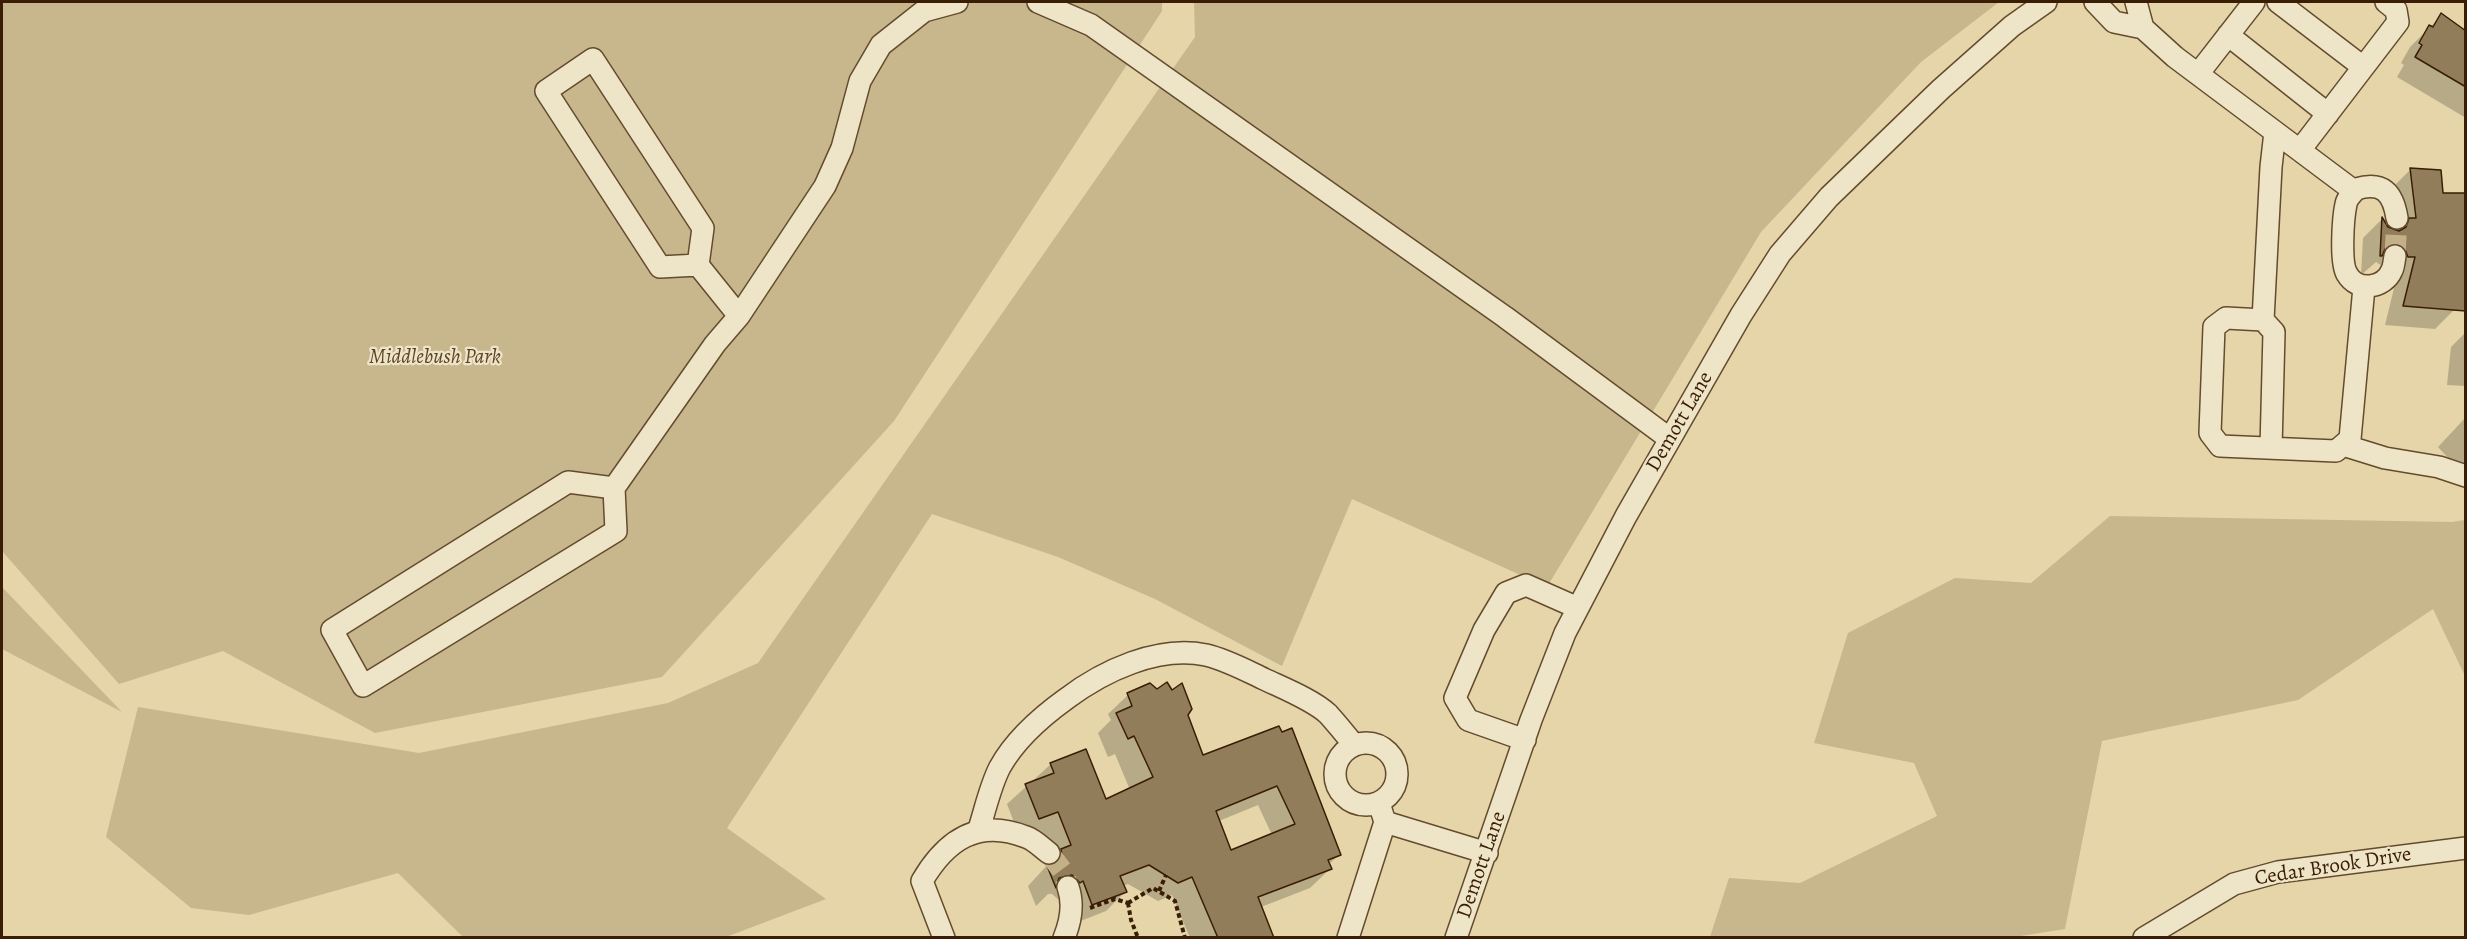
<!DOCTYPE html>
<style>
body{margin:0}
#map{position:relative;width:2467px;height:939px;overflow:hidden;background:#e5d5a9;font-family:Alegreya,serif}
canvas{display:block}
.frame{position:absolute;inset:0;border:3px solid #391d04;pointer-events:none}
</style>
<div id="map">
<canvas width="2467" height="939"></canvas>
<div class="frame"></div>
</div>
<script>
const context = document.querySelector('canvas').getContext('2d');
context.lineJoin = 'round';
function fill(path, color) {
  context.fillStyle = color;
  context.fill(path, 'evenodd');
}
function stroke(path, color, width, dash) {
  context.strokeStyle = color;
  context.lineWidth = width;
  context.lineCap = dash ? 'butt' : 'round';
  context.setLineDash(dash || []);
  context.stroke(path);
}
function drawText(font, color, halo, rows, align = 'center') {
  context.font = font + ' Alegreya,serif';
  context.lineWidth = 4.5;
  context.setLineDash([]);
  context.textBaseline = 'middle';
  context.strokeStyle = halo;
  context.fillStyle = color;
  for (const [text, x, y, turn = 0] of rows) {
    context.save();
    context.translate(x, y);
    context.rotate((+turn || 0) * Math.PI / 180);
    context.textAlign = isNaN(turn) ? turn : align;
    if (halo) context.strokeText(text, 0, 0);
    context.fillText(text, 0, 0);
    context.restore();
  }
}
fill(new Path2D(`
 M2,2H1162V11L894,421L662,677L375,733L223,651L119,684L2,551Z
 M1194,2H1999L1921,62L1761,232L1547,587L1352,499L1282,666L1155,599L1058,557L932,514L727,828L826,899L726,937H463L398,873L249,915L191,908L106,837L138,707L419,753L668,703L758,663L1195,37Z
 M2110,516L2452,522L2465,520V676L2433,609L2298,700L2102,741L2065,929L2008,938L1710,937L1729,878L1800,883L1937,816L1914,763L1814,743L1848,633L1955,578L2031,583Z
 M2,587L122,712L2,649Z`), '#c8b68d');
fill(new Path2D(`
 M2442,15L2466,32V118L2397,77L2404,65L2401,63L2410,47Z
 M2411,169L2455,309L2435,329L2385,325L2397,276L2376,262L2361,275L2363,238L2382,219L2387,228L2397,231L2391,189Z
 M2466,332V386L2447,385L2451,347Z
 M2466,417V468L2461,472L2438,447Z
 M1128,695L1186,715L1202,757L1278,728L1339,855L1328,865L1330,869L1310,888L1261,907L1272,938H1190L1172,895L1158,901L1128,884L1123,886L1125,892L1106,911L1073,924L1064,900L1060,901L1052,894H1048L1036,906L1028,886L1051,861L1039,830L1020,838L1007,804L1051,764L1105,801L1130,790L1115,754L1108,757L1098,733L1111,720L1108,714ZM1258,805L1272,835L1231,852L1219,821Z`), '#0003');
const building = new Path2D(`
 M2441,13L2466,31V87L2415,57L2422,45L2419,43L2429,25L2433,27Z
 M2410,168L2441,170L2443,193H2466V311L2403,306L2415,257H2408L2404,247L2397,243L2386,247L2382,256H2380L2382,217L2388,227L2399,231L2406,227L2409,218H2416Z
 M1167,682L1172,690L1182,683L1192,709L1188,715L1203,755L1279,726L1282,732L1292,728L1341,855L1328,860L1332,869L1258,897L1274,938H1218L1192,877L1178,883L1149,865L1120,876L1127,892L1092,905L1083,881L1080,883L1072,875L1059,878L1056,888L1047,866L1059,861L1062,855L1061,849L1071,845L1058,812L1039,819L1025,784L1054,773L1050,763L1086,749L1106,799L1153,777L1134,736L1128,739L1116,713L1132,706L1127,693L1150,683L1157,689ZM1277,786L1295,824L1231,850L1216,811Z`);
fill(building, '#927d5a');
stroke(building, '#391d04', 1.5);
stroke(new Path2D(`
 M2395,256L2397,218
 M1049,853L1064,873L1068,887`), '#c3b088', 21, [21, 10]);
const minor = new Path2D(`
 M1038,2L1091,25L1505,317L1670,439
 M2095,2L2114,22L2143,28L2175,57L2354,191
 M2136,2L2143,28
 M2278,2L2363,67
 M2228,35L2328,114
 M2198,74L2254,2
 M2275,132L2271,167L2263,320L2226,318L2214,327L2210,433L2220,446L2336,451L2350,439L2364,287
 M2300,150L2398,22L2396,10L2386,2
 M2395,256C2394,261 2394,266 2392,270C2384,289 2357,292 2347,274C2340,263 2343,218 2346,204C2347,198 2352,194 2356,189C2383,181 2393,193 2397,218
 M698,265L660,267L546,91L593,59L703,228L698,265L739,316L825,186L842,148L860,81L881,45L924,11L957,2
 M2263,320L2274,332L2271,448
 M2343,445L2385,458L2439,467L2466,476
 M614,488L616,531L363,686L332,630L568,482L614,488L715,344L739,316
 M1525,740L1468,720L1455,698L1484,630L1506,593L1526,585L1578,608
 M1335 774a31 31 0 1 1 62 0a31 31 0 1 1-62 0Z
 M1385,822L1487,853
 M978,832C985,811 990,786 1000,767C1015,740 1041,717 1066,699C1103,671 1158,645 1206,655C1227,660 1245,670 1264,679C1283,688 1313,700 1328,714C1337,724 1346,735 1354,745
 M944,938L922,881C946,840 978,818 1026,837C1035,840 1042,848 1049,853
 M1064,938C1071,921 1074,904 1068,887
 M1348,938L1385,822L1379,803
 M1456,938L1531,720L1565,633L1626,516L1741,315L1780,254L1829,197L1941,89L2012,26L2046,2
 M2144,938L2234,884L2278,872L2466,848`);
stroke(minor, '#644b2d', 24);
stroke(new Path2D(`
 M1159,891L1166,875
 M1128,903L1153,888L1175,901L1185,938
 M1128,903L1131,920L1138,938
 M1090,908L1115,899L1128,903`), '#391d04', 4, [4.5, 3]);
stroke(minor, '#eee4c7', 21);
drawText('italic 21px', '#5d4326', '#eee4c7', [
 ["Middlebush Park",435,358]
]);
drawText('21px', '#391d04', '#eee4c7', [
 ["Demott Lane",1680,422,-60],
 ["Demott Lane",1482,865,-71],
 ["Cedar Brook Drive",2333,867,-9]
]);
</script>
